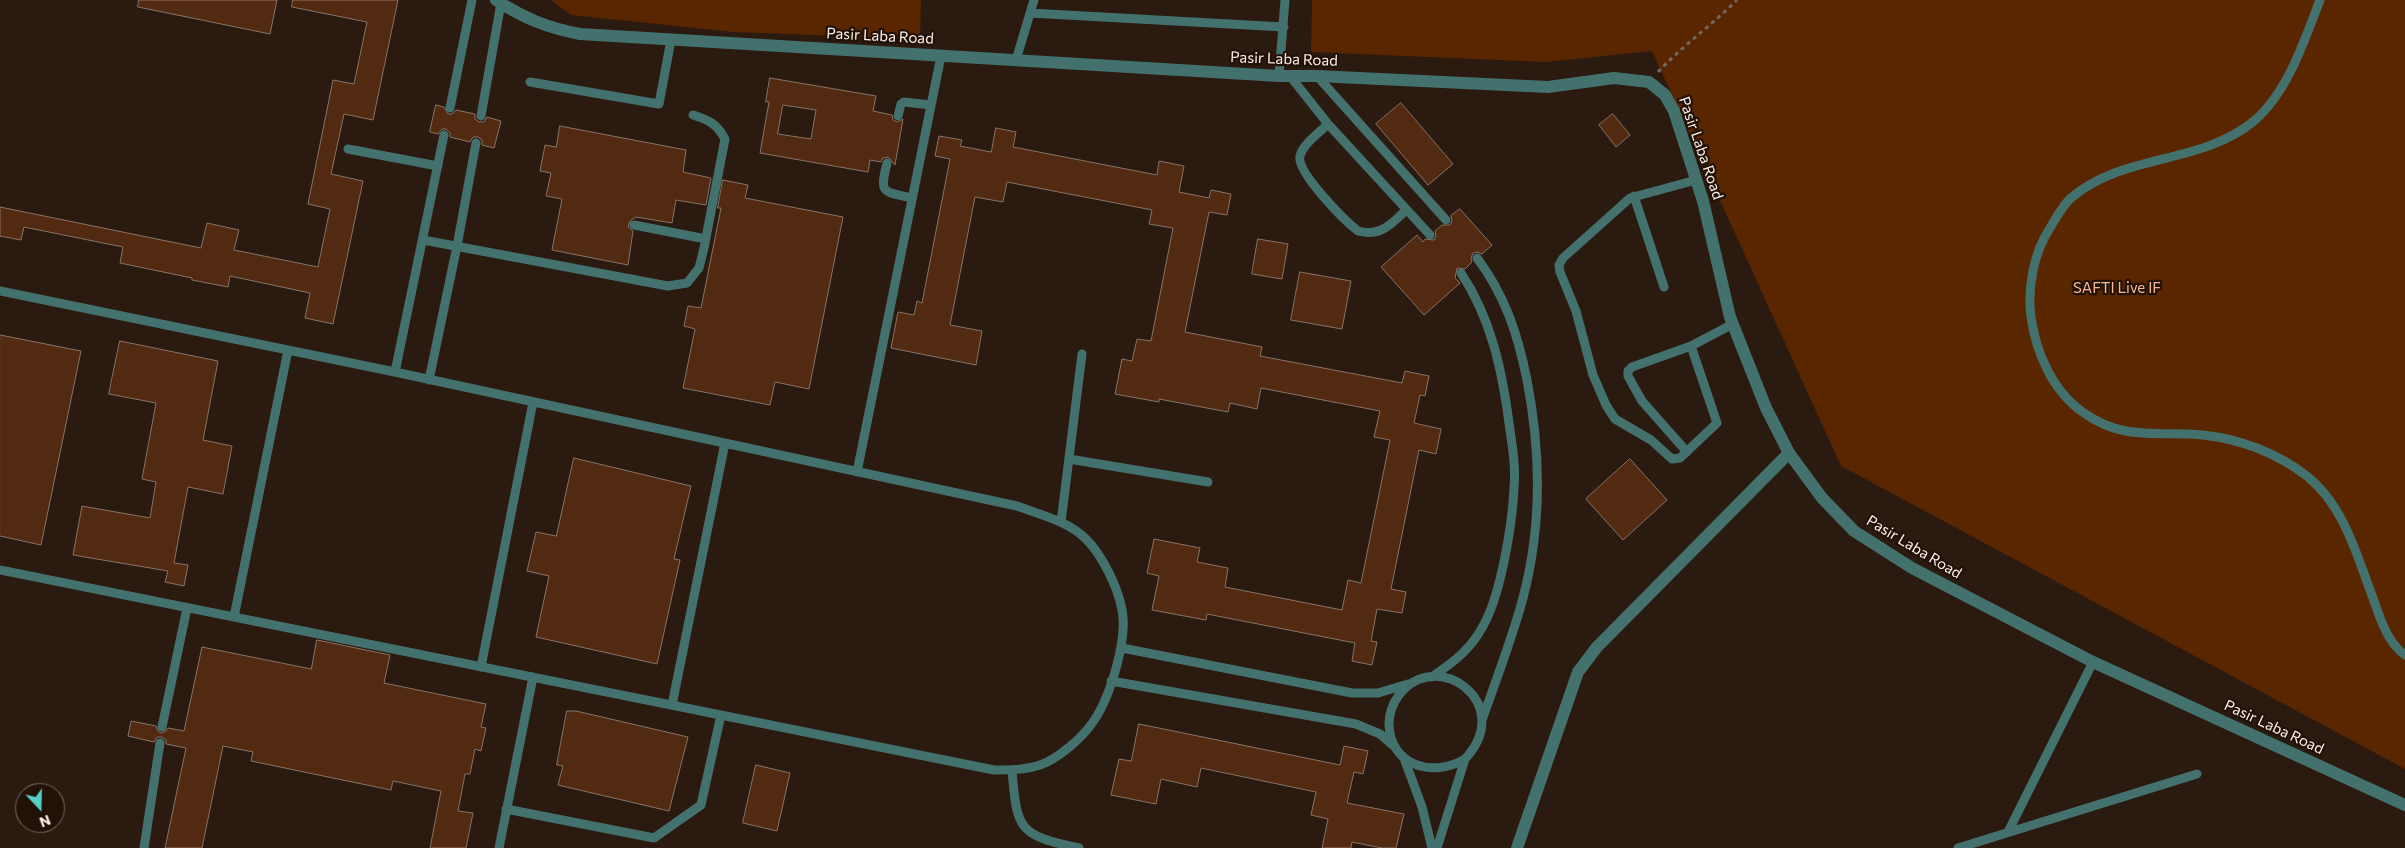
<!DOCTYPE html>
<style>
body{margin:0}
#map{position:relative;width:2405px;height:848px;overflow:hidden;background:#2b1a10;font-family:Commissioner,sans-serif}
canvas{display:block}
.north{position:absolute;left:15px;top:783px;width:50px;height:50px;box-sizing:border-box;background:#211107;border:1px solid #796b62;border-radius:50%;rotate:159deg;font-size:14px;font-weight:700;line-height:20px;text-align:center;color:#fdf1ea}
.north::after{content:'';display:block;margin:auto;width:18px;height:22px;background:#55cec5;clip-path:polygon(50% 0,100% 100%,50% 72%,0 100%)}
</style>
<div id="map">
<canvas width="2405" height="848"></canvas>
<div class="north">N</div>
</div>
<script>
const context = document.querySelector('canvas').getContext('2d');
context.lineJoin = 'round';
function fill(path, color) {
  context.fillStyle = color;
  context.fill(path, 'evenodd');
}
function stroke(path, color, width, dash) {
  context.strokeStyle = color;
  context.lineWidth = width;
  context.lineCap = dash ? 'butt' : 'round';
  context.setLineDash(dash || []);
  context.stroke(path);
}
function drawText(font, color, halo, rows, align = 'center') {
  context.font = font + ' Commissioner,sans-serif';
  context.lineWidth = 4.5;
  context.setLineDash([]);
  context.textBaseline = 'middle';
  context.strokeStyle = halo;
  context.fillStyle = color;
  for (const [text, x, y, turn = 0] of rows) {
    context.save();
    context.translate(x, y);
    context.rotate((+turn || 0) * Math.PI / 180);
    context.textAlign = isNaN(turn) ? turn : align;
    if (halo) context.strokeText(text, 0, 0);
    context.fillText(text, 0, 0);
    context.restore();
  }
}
fill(new Path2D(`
 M551,0H921L920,39L733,32L571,15Z
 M1312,0H2405V769L1841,466L1652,51L1546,62L1311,52Z`), '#592600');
const building = new Path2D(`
 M139,0H277L270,34L138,7Z
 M293,0H398L373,120L344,114L331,174L363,181L333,324L305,318L310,293L230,276L228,287L192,280V278L120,263L123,247L24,227L21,240L0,236V207L201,248L207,223L239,230L234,250L318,267L330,209L308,204L333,80L354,84L367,22L292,7Z
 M770,78L876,96L873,111L892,115L893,120L897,122L903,119L895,165L888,157L883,158L881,162L870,160L868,172L760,153L769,102H766ZM783,105L816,110L811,139L778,134Z
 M1401,103L1453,164L1428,185L1376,124Z
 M436,105L444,107L448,114H452L456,110L475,114V119L479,122H484L487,117L501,121L494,148L482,145V140L478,137H473L470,142L450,137V133L446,129H442L438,134L430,132Z
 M1613,114L1630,135L1616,147L1599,125Z
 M560,126L686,150L683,172L711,178L706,205L676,200L672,223L636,217L630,221L628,227L633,231L628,265L552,250L562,199L546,196L551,173L540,171L545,145L556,147Z
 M996,128L1016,132L1013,147L1157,175L1159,161L1184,166L1179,192L1209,198L1211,190L1231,194L1227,215L1209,212L1185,332L1262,347L1260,356L1402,383L1405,371L1429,376L1425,396L1420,395L1414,423L1441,429L1436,454L1419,450L1391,589L1406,592L1402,613L1377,609L1371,641L1377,642L1372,665L1352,661L1355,643L1207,614L1206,620L1152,610L1159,576L1147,573L1154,539L1200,548L1197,562L1228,568L1225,587L1342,610L1348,580L1361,583L1390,440L1374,437L1380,411L1261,388L1257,409L1230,403L1228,412L1159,399V402L1115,394L1122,359L1132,361L1137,339L1151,341L1173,228L1149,224L1152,210L1007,182L1003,202L975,197L950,325L982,331L976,365L891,348L898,312L914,315L917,301L922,303L950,159L935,156L939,136L962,140L960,146L991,152Z
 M723,180L748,185L745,198L843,217L809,389L775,382L770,405L683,388L695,329L684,326L688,306L701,308L721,208H718Z
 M1460,209L1492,245L1482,254L1477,252L1473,253L1471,258L1472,262L1465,269L1457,268L1455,278L1460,283L1424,315L1381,267L1417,235L1423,242L1425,239L1434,240L1436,236L1435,231L1442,225H1450L1452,221L1451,216Z
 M1258,239L1288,244L1282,279L1252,274Z
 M1300,272L1351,281L1342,329L1291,320Z
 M0,335L81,351L41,545L0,536Z
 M120,341L218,361L203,440L232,446L223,494L188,487L174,563L188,565L184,586L165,582L168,571L73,555L82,506L150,518L156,482L142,479L156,403L109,394Z
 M574,458L691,486L674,559L680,560L657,664L536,637L549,576L527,571L536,532L556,536Z
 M1630,459L1667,500L1623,540L1586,499Z
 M317,640L390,655L384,683L486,704L481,727L486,728L481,751L475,749L470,774H465L458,811L473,813L466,848H430L441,791L393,781L391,790L251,761L253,752L223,746L202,848H165L186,748L166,744V740L161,737H157L154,742L128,736L131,721L156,726L158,731L161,733L166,731L168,728L184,731L202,647L311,669Z
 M567,711H576L688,737L669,811L558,785L563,766L557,765Z
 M1139,724L1340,765L1344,746L1368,751L1363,774L1354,772L1347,803L1404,814L1396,848H1382L1352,842L1351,848H1322L1328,819L1311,815L1316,792L1201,768L1197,787L1161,779L1156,804L1111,795L1119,759L1131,761Z
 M756,765L790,773L777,831L743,823Z`);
fill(building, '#512a11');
stroke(building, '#887367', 1);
stroke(new Path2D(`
 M1658,72C1682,46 1712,25 1737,0`), '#76675e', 3, [4, 4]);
stroke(new Path2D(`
 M2320,0C2304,41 2288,92 2254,121C2201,165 2123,153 2071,198C2062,206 2056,218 2050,228C2034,252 2027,288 2031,317C2036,353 2053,392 2084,413C2123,441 2159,431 2203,435C2240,439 2278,453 2308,477C2344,506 2357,556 2373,598C2380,618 2387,642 2405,655
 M1030,13L1284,27
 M1016,60L1034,0
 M1279,76L1285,0
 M1290,76L1328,124L1430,235
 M1317,76L1446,220
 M530,82L659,104L671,40
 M450,108L472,0
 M481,116L501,3
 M898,116L901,104L904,102L931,105
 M1328,124C1319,133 1303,144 1300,156C1296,172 1345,221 1358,231C1380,237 1392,224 1406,210
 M348,149L438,166
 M887,163C879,195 883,191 912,198
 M1634,196L1664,287
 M634,225L706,239
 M423,240L668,286L687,283L699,268L704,248L725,139C717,124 709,120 693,115
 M1477,258C1505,295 1518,335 1527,380C1541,452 1542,526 1523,598C1512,639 1496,680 1482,720
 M0,291L395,372L1017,506C1041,515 1068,521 1086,539C1102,555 1118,587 1122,610C1128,639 1110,698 1093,722C1082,738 1058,759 1040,765C1025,770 1009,770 994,770L0,570
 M1691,346L1717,423L1680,458L1672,459L1651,440L1615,419L1606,405L1593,375L1576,311L1560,272L1559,265L1563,258L1630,198L1696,180
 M395,372L444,135
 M429,380L457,246L476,143
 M1687,452L1642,401L1628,376V371L1632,367L1691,346L1733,324
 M1069,459L1208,482
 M857,472L941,56
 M1061,522L1082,354
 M234,617L288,350
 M1122,648L1352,693H1378L1408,684
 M481,667L533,402
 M1432,677C1449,665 1465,654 1477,636C1492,614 1498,589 1504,562C1509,537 1513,512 1514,487C1516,466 1512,444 1509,423C1502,370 1491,318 1461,273
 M1111,681L1356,724L1380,734L1395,747
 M672,705L725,443
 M162,727L187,608
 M1404,758L1422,807L1432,848
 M1012,770C1017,830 1018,835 1079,848
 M506,809L654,838L701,805L721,715
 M2008,832L2093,662
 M144,848L160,743
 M499,848L533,677
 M1437,848L1465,759C1517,703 1436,646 1399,695C1393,703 1389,714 1389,724C1390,766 1433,778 1465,759
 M1958,848L2197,774`), '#43726e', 9);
stroke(new Path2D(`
 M496,0C523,18 548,28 580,34L1279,76H1317L1548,87L1614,78L1649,82L1665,95L1674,111L1703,201L1730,317L1766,408L1789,453L1822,498L1854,531L1912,568L2093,662L2405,805
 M1517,848L1578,672L1597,647L1789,453`), '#43726e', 12);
drawText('15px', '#fdf1ea', '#211107', [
 ["Pasir Laba Road",880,36,3],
 ["Pasir Laba Road",1284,59,2],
 ["Pasir Laba Road",1701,148,71],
 ["Pasir Laba Road",1914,547,31],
 ["Pasir Laba Road",2274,727,25]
]);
drawText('15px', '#f7b995', '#211107', [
 ["SAFTI Live IF",2117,288]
]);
</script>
